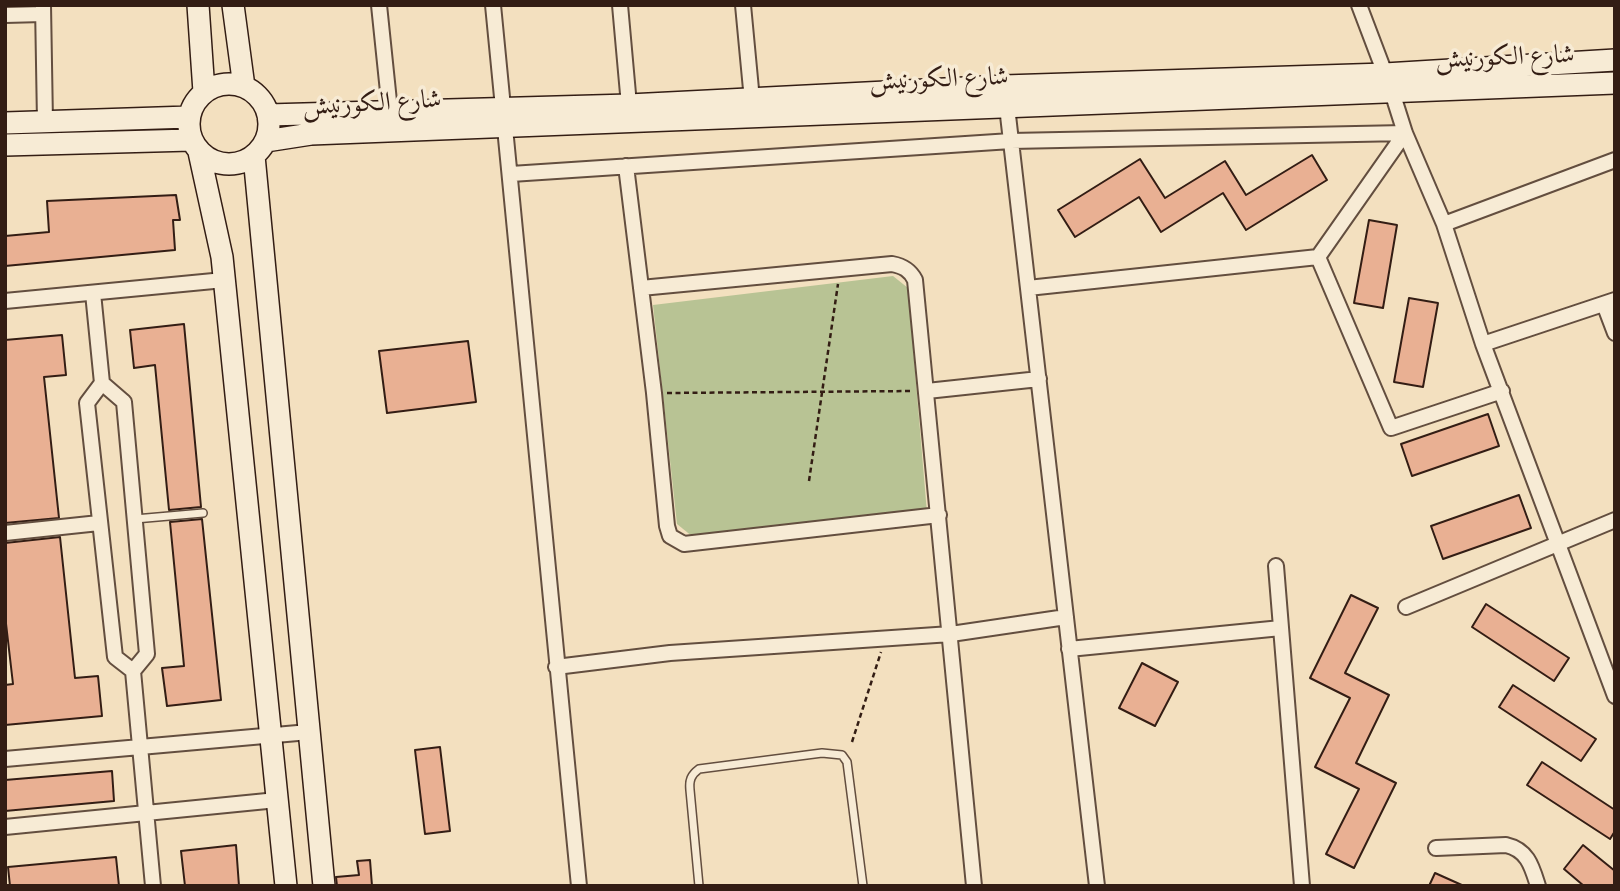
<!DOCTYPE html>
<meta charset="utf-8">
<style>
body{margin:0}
#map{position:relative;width:1620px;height:891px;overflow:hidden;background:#f3e0bf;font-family:"IM FELL DW Pica",serif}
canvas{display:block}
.frame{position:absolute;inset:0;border:7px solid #331d14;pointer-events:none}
</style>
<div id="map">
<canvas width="1620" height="891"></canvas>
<div class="frame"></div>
</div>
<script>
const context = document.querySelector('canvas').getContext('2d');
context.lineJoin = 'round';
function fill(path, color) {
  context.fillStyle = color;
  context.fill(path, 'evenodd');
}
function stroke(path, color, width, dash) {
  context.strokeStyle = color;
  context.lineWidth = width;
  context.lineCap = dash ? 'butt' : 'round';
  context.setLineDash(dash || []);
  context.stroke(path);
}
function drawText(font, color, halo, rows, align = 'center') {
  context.font = font + ' "IM FELL DW Pica",Amiri,serif';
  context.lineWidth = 7;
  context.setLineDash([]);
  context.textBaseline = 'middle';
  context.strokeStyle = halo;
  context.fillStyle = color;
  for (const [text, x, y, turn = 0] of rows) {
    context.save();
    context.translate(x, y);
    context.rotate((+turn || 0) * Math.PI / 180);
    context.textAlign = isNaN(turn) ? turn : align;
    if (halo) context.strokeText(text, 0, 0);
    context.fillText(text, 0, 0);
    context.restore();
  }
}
fill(new Path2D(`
 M893,276L908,288L927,513L693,537L677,524L653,305Z`), '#b8c394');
const building = new Path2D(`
 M1312,155L1327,180L1246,230L1223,193L1161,232L1139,197L1075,237L1058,210L1140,159L1165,198L1225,161L1246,195Z
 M176,195L180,220H173L175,250L5,266V236L49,232L47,201Z
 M1369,220L1397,225L1383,308L1354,303Z
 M1409,298L1438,303L1423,387L1394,382Z
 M184,324L201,507L169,510L155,365L134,368L130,330Z
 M62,335L66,375L44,377L59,518L5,523V340Z
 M468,341L476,402L387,413L379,351Z
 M1488,414L1499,446L1412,476L1401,444Z
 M1519,495L1531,528L1443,559L1431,526Z
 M202,519L221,700L167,706L162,668L184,666L170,522Z
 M60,537L75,678L98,676L102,716L5,725V685L13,684L5,615V543Z
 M1351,595L1378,608L1345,673L1389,695L1356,763L1396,783L1354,868L1326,854L1359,789L1315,767L1350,698L1310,678Z
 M1486,604L1569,658L1554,681L1472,627Z
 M1142,663L1178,682L1155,726L1119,708Z
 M1513,685L1596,739L1581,761L1499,707Z
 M440,747L450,831L425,834L415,750Z
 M1542,762L1615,810V831L1610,839L1527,785Z
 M112,771L114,801L5,811V780Z
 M236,845L239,886H185L181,851Z
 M1583,845L1615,871V886H1584L1564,869Z
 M116,857L119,886H10L8,867Z
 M370,860L372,886H337L336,877L359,875L357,861Z
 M1435,873L1464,886H1429Z`);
fill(building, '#e9b093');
stroke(building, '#331d14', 2);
const lane = new Path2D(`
 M135,519L203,513
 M699,886L690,790C689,780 691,775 699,769L822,753L842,755L847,762L863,886`);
const street = new Path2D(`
 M43,5L45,122
 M379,5L390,111
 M493,5L579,886
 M620,5L629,105
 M743,5L752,100
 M1359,5L1392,92L1405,133L1444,224L1483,344L1615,696
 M5,15L43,14
 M1006,98L1097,886
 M1405,133L1318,257L1391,428L1502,391
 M626,166L654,393L667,526L670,536L684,544L939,515
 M511,174L1011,141L1405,133
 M1444,224L1615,160
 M641,288L892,264C903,266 910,270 915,280L974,886
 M1028,288L1318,257
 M93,293L102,383L124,402L147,654L133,671L153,886
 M5,301L224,280
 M1604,304L1615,333
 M1483,344L1615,300
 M102,383L87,403L115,657L133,671
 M927,391L1039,379
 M5,533L99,523
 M1276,566L1302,886
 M1406,607L1615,520
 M1069,649L1281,628
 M556,667L670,653L951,634L1066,617
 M5,759L309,732
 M5,827L277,800
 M1436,848L1506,845C1528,850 1532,867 1538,886`);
const secondary = new Path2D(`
 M198,5L204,92
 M233,5L244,87
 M189 124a40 40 0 1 1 80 0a40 40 0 1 1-80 0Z
 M268,115L629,105L1004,86L1385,74L1615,60
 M5,123L189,117
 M266,141L311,134L1615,83
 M5,145L191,140
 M199,152L222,257L286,886
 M254,156L324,886`);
stroke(lane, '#634e3f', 10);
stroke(street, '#634e3f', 18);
stroke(secondary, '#331d14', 24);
stroke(new Path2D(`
 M667,393L913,391
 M809,481L838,284
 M852,742L881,652`), '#331d14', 2.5, [5, 3.5]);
stroke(lane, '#f7ebd5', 7);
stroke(street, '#f7ebd5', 14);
stroke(secondary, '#f7ebd5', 21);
drawText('26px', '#331d14', '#f7ebd5', [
 ["شارع الكورنيش",1505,59,-2],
 ["شارع الكورنيش",939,81,-2],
 ["شارع الكورنيش",372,105,-3]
]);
</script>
